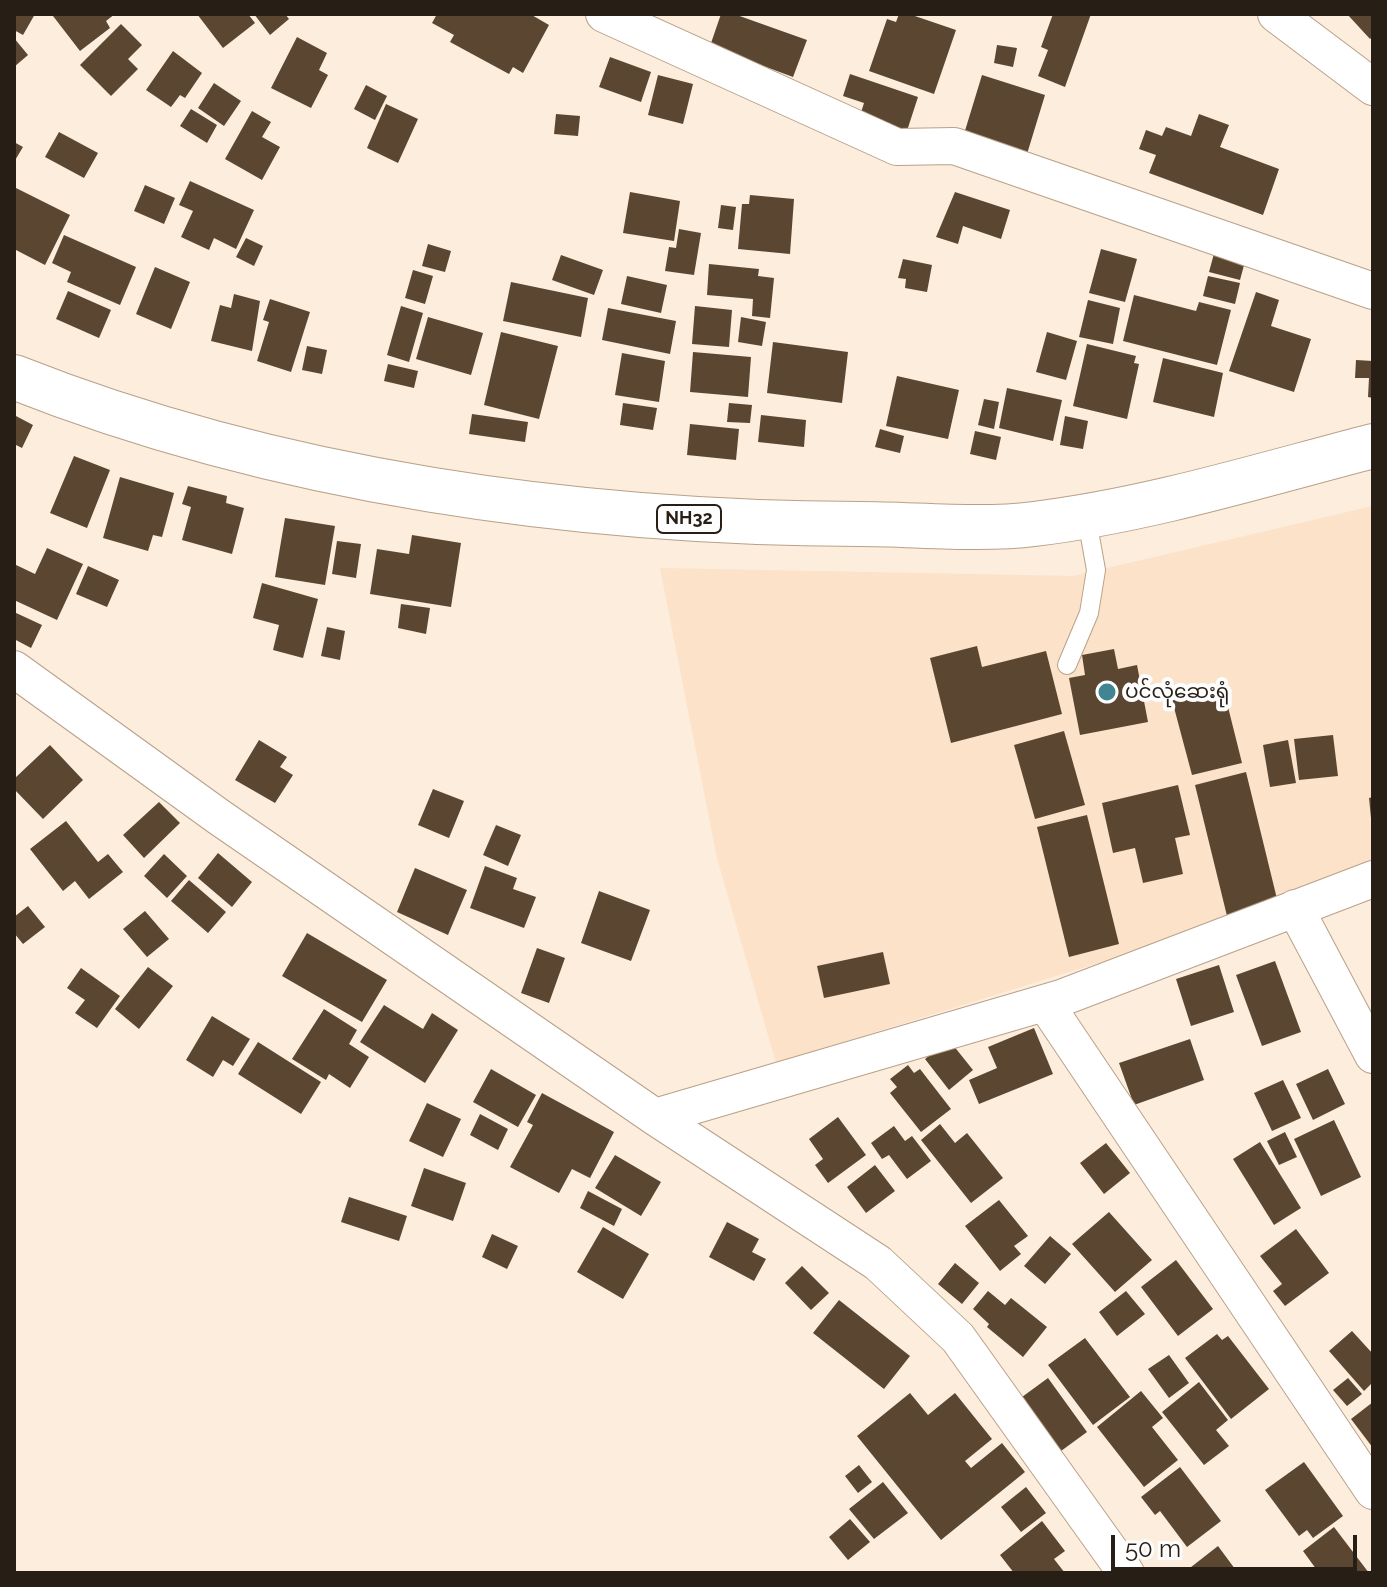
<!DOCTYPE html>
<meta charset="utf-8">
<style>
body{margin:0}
#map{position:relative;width:1387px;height:1587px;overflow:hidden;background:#fceddd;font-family:Raleway,sans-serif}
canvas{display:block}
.frame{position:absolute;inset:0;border:16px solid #271e15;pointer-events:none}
.scale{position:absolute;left:1111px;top:1535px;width:246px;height:36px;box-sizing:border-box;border:4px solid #271e15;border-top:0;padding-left:10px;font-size:24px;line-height:28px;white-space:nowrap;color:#271e15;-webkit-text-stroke:6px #fdfdfd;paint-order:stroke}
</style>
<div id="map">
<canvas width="1387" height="1587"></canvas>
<div class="frame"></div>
<div class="scale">50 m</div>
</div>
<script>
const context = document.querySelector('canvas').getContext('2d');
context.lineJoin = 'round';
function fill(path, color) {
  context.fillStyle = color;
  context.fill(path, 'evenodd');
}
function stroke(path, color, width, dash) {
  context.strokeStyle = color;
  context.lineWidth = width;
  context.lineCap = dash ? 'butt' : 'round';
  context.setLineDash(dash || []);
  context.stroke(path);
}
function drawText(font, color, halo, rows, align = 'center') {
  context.font = font + ' Raleway,"Noto Sans Myanmar",sans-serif';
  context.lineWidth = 8;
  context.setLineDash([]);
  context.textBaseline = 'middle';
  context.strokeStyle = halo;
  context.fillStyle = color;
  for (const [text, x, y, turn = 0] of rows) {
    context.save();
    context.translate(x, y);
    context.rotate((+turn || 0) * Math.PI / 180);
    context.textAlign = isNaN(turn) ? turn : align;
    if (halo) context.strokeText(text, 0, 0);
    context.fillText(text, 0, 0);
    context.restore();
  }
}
fill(new Path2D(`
 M1373,506V866L1166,942L776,1063L717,858L660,568L1073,576Z`), '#fbe2c9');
fill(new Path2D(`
 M14,14H35L23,35L14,30Z
 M56,14H115L106,21L110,28L80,51L53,16Z
 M197,14H248L255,23L223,48Z
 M254,14H285L289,19L270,35Z
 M437,14H530L549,25L523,73L513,67L509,74L450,42L454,35L432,23Z
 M721,14H734L807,40L793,77L710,46Z
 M899,14H909L956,30L934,94L869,71L887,19L896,22Z
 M1053,14H1091L1065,87L1038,76L1048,50L1041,47Z
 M1347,14H1373V36L1370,39Z
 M121,24L142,45L128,59L138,69L111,96L80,65Z
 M297,37L327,53L319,70L328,75L311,108L271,88Z
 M14,38L28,55L14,67Z
 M997,45L1017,48L1013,67L994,63Z
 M173,51L202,73L185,98L180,95L171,107L146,90Z
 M610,57L651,72L641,102L599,87Z
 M850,74L918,97L904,140L857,125L864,103L843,96Z
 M658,75L693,84L683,124L648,115Z
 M982,75L1045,95L1027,154L964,134Z
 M214,83L241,101L224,126L198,108Z
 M366,85L387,96L375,120L354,109Z
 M386,104L418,119L398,163L367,148Z
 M191,109L217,125L207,143L180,126Z
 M252,111L271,122L262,137L280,147L262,180L225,159Z
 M556,114L580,116L578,136L554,134Z
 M1199,114L1229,125L1220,147L1279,169L1263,215L1149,173L1156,155L1139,149L1146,130L1162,136L1166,127L1191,136Z
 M59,132L98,153L84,178L45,157Z
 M14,142L23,147L14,162Z
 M190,181L254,210L236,249L214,238L209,250L181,237L193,211L179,205Z
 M145,185L175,198L164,224L134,211Z
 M14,187L70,215L45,265L14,249Z
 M630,192L680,201L674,241L623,233Z
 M955,192L1010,210L1001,239L963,226L958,244L936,237Z
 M750,195L794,199L790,254L738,249L742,204H749Z
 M721,205L736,207L733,230L718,228Z
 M679,229L701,233L694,275L665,271L669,247L676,248Z
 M64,235L136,267L120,305L67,282L71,272L52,263Z
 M246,238L263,246L254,266L236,257Z
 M428,244L451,251L445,272L422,266Z
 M1101,249L1137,259L1125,302L1089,293Z
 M1215,250L1246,258L1240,280L1209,272Z
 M561,255L603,270L594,295L552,280Z
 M903,259L932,265L927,292L905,288L906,279L898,278Z
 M709,264L759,269L758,276L774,278L770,318L752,316L753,299L707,295Z
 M155,267L190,282L171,329L136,314Z
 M413,270L433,276L425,304L405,298Z
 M627,276L667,285L661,313L621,304Z
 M1208,276L1240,283L1235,304L1203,296Z
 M511,282L588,298L581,337L503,321Z
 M68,291L111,310L99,338L56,319Z
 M1256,292L1279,300L1271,326L1311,339L1294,392L1229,371Z
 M234,294L260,301L252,351L211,341L220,305L231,308Z
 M1134,295L1196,311L1199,302L1231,310L1217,365L1123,341Z
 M270,299L310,312L291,372L257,361L269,322L263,320Z
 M1088,300L1120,308L1113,344L1079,337Z
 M401,306L423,313L409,362L387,355Z
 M695,306L732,310L729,347L692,344Z
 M608,308L676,321L670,354L602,340Z
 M428,317L483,333L471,375L416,359Z
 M741,317L766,322L762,346L738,342Z
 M501,332L558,346L539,419L484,405Z
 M1047,332L1077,341L1066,380L1036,372Z
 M773,342L848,352L842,403L767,393Z
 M1087,344L1136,356L1134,363L1139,364L1127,419L1073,406Z
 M307,346L327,350L322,374L302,370Z
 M693,352L751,357L748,397L690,392Z
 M622,353L665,361L659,402L615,395Z
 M1163,358L1223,373L1214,417L1153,402Z
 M1356,360L1373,361V398L1368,397L1369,378H1355Z
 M388,364L418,371L414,388L384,381Z
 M897,376L959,390L948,439L886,426Z
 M1007,388L1062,400L1053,441L999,428Z
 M984,399L999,402L994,429L978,425Z
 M623,403L657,408L653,430L620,425Z
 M729,403L752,405L750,423L727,422Z
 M472,414L528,422L525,442L469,434Z
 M761,415L806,420L804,447L758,442Z
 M16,416L33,425L22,448L14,444Z
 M1065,416L1088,421L1083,449L1060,445Z
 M690,424L739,429L736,460L687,455Z
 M880,429L904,436L900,453L875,447Z
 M975,431L1001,437L996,460L970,454Z
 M74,456L110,470L87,528L50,513Z
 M120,477L174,493L162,537L153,535L148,551L103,538Z
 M188,486L227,496L226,503L244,508L232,554L182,540L191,507L182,504Z
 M285,518L335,526L325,585L275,577Z
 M412,535L461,543L451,607L370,594L377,549L409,554Z
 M337,541L361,544L356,578L332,574Z
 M47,548L83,564L57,620L14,600V564L35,574Z
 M88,566L119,580L107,607L76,594Z
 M262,583L318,599L303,658L273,650L279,625L253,618Z
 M401,604L430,608L426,634L398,628Z
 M14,612L42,625L31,648L14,639Z
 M327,627L345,631L340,660L321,656Z
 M977,646L982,667L1046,651L1062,714L951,743L930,658Z
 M1114,649L1118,669L1137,665L1148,722L1080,735L1069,678L1085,675L1082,655Z
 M1223,687L1242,763L1192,775L1172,700Z
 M1064,731L1085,805L1035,819L1014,745Z
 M1333,735L1338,776L1299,780L1294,739Z
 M259,740L287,757L280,767L293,775L275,803L235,780Z
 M1288,740L1296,783L1270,787L1263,745Z
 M50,745L83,780L43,819L14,789V779Z
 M1246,772L1278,903L1227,916L1195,785Z
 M1178,785L1190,835L1175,838L1183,874L1143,883L1135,848L1113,853L1102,803Z
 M433,789L464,801L449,838L418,825Z
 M1373,797V818H1371L1369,798Z
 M159,802L180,823L144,858L123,835Z
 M1087,815L1119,944L1069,957L1037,827Z
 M66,821L98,862L108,854L123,872L89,899L75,881L63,891L30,849Z
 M496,825L521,835L508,866L483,855Z
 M218,853L252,882L232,907L198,878Z
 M164,854L187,876L167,898L144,876Z
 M485,866L517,878L513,889L536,897L524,928L470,908Z
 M415,868L467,890L448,935L397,912Z
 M189,880L226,912L208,933L171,901Z
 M599,891L650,910L631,961L581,943Z
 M28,906L45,927L23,944L14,933V917Z
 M145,911L169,939L147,957L123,929Z
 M307,933L387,980L362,1022L282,976Z
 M537,948L565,958L549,1003L521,993Z
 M883,952L890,984L824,998L817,966Z
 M1275,961L1301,1032L1262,1046L1236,975Z
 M1219,965L1234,1012L1191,1026L1176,979Z
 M148,967L173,986L139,1029L115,1009Z
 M81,968L120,996L97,1028L75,1013L85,1000L67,988Z
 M384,1005L423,1029L432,1013L458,1030L425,1083L360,1042Z
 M324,1009L357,1030L349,1044L369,1057L350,1088L329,1074L326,1080L292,1059Z
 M212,1016L250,1039L233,1066L223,1060L213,1077L186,1060Z
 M1034,1028L1053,1074L979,1104L969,1080L997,1068L988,1047Z
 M1190,1039L1204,1080L1134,1105L1119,1063Z
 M949,1040L973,1070L949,1090L925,1059Z
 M258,1042L321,1082L301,1114L238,1074Z
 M908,1065L914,1073L920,1069L951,1109L921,1132L890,1093L897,1087L890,1079Z
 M491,1069L536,1095L518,1127L473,1102Z
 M1328,1069L1345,1104L1313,1120L1296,1084Z
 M1283,1080L1301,1118L1272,1131L1254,1093Z
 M542,1093L614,1132L590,1178L572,1169L559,1193L510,1167L533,1125L527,1122Z
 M427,1103L461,1119L443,1157L409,1141Z
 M480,1114L508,1129L498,1150L470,1135Z
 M838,1117L866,1155L828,1183L815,1165L823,1159L809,1139Z
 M1334,1120L1361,1177L1321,1196L1294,1139Z
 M940,1124L955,1143L967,1133L1003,1178L971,1203L921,1140Z
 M894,1126L905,1141L912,1136L931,1161L907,1179L889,1155L882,1159L871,1143Z
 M1285,1132L1297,1157L1279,1165L1267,1141Z
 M1260,1142L1301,1208L1274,1225L1233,1159Z
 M1106,1143L1130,1173L1104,1194L1080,1163Z
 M615,1155L661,1182L641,1216L595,1188Z
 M875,1165L895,1191L866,1213L847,1187Z
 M424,1168L466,1183L453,1221L411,1206Z
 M588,1191L622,1209L614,1226L580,1208Z
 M349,1197L407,1216L399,1241L341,1222Z
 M999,1200L1028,1236L1014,1246L1021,1254L1000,1271L965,1226Z
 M1109,1212L1152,1260L1115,1292L1072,1244Z
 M727,1222L759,1239L752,1252L766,1259L754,1281L709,1257Z
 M603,1227L649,1254L623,1299L577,1272Z
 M1296,1229L1329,1273L1285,1306L1273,1291L1282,1284L1260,1256Z
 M492,1234L518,1246L507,1269L482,1257Z
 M1050,1236L1071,1254L1045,1284L1024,1266Z
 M1176,1260L1213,1309L1178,1336L1141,1287Z
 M955,1263L979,1283L962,1304L938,1284Z
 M802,1266L829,1293L811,1310L785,1283Z
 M988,1291L1005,1305L1011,1298L1047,1327L1023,1357L987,1327L989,1324L973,1309Z
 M1126,1291L1145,1314L1117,1336L1099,1312Z
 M839,1300L910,1356L884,1389L813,1333Z
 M1352,1331L1373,1354V1382L1364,1391L1329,1351Z
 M1217,1334L1222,1340L1228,1336L1269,1389L1231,1419L1185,1358Z
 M1085,1338L1130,1397L1093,1425L1048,1365Z
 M1169,1355L1189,1383L1169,1398L1148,1369Z
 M1048,1378L1087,1432L1061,1451L1022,1397Z
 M1348,1378L1362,1394L1347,1406L1333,1390Z
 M1199,1382L1228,1420L1216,1430L1229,1446L1204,1465L1162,1412Z
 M1141,1391L1163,1418L1152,1427L1178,1460L1144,1487L1097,1427Z
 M910,1393L928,1415L955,1393L992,1439L965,1461L971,1468L1002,1443L1025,1472L941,1540L857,1436Z
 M1373,1402V1448L1351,1419Z
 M1304,1462L1343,1516L1313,1538L1307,1530L1299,1536L1265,1490Z
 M859,1465L872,1482L858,1493L845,1476Z
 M1180,1467L1221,1521L1187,1547L1160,1511L1155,1515L1141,1497Z
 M883,1482L908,1513L874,1539L849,1509Z
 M1026,1487L1046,1513L1021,1532L1001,1507Z
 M850,1519L870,1542L848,1560L829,1537Z
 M1042,1521L1065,1551L1054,1559L1065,1573H1014L1000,1555Z
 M1334,1527L1369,1573H1319L1303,1551Z
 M1218,1546L1238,1573H1188L1186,1571Z`), '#5b4731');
const service = new Path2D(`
 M1067,665L1089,613L1096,570L1086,514`);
const minor = new Path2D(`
 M604,14L897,147L954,146L1373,291
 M1276,14L1373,87
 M14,669L219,817L655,1117L878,1263L958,1338L1126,1573
 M1295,908L1373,1055
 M1045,1003L1373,1491
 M655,1117L1061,998L1373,879`);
const trunk = new Path2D(`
 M14,377C279,482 576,523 860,524C914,524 981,531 1034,524C1149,510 1261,475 1373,446`);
stroke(service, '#b9a189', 20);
stroke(minor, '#b9a189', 38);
stroke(trunk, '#b9a189', 46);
stroke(service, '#fff', 18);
stroke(minor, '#fff', 36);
stroke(trunk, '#fff', 44);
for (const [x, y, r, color] of [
 [1107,692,10,"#408591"]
]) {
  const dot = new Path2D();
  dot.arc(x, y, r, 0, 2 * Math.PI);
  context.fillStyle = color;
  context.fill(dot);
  stroke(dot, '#fdfdfd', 3);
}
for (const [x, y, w] of [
 [689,519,64]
]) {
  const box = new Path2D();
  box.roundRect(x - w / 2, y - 14, w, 28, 6);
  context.fillStyle = '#fdfdfd';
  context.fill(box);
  stroke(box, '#271e15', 2);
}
drawText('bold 18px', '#271e15', null, [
 ["NH32",689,519]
]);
drawText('20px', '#271e15', '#fdfdfd', [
 ["ပင်လုံဆေးရုံ",1125,692]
], 'left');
</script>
